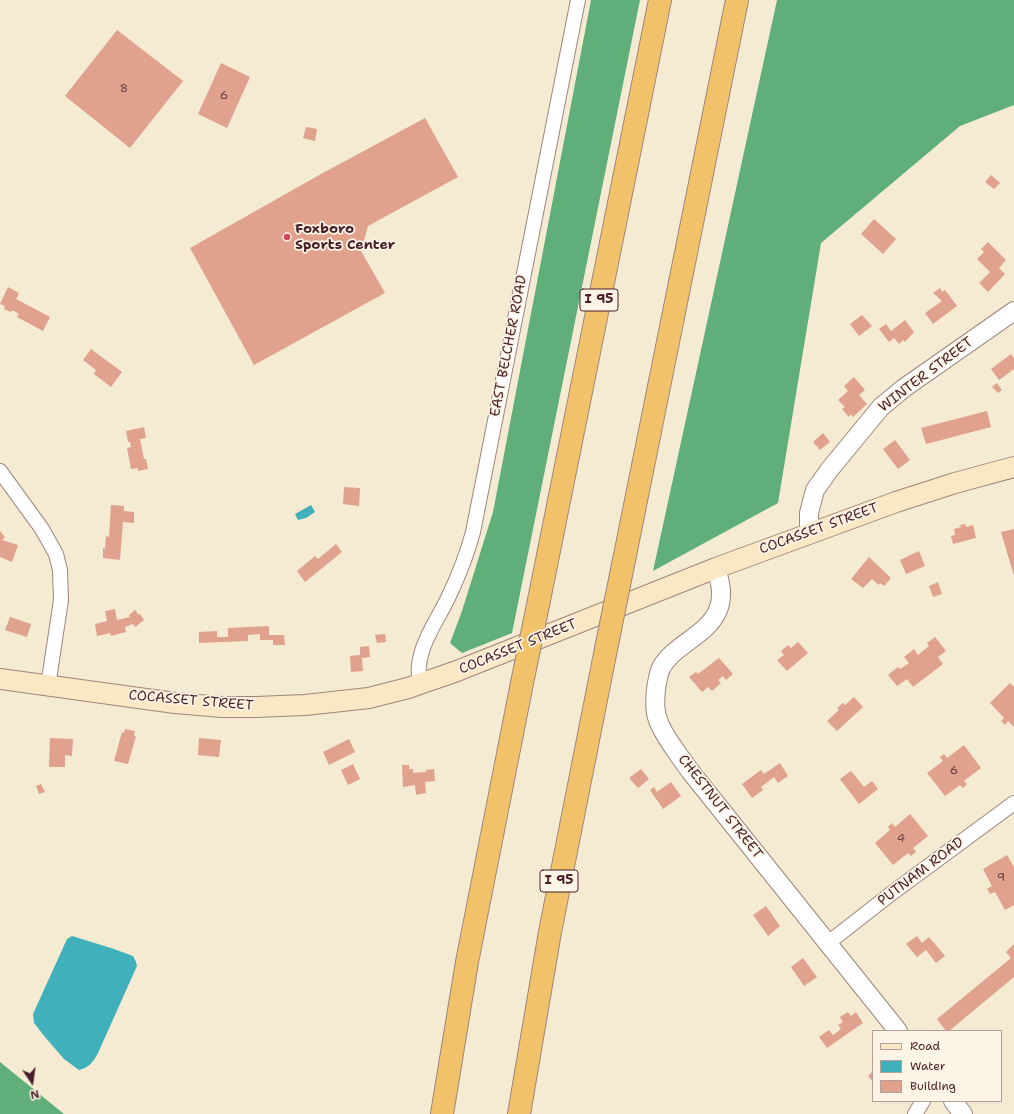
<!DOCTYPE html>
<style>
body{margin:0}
#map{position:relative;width:1014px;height:1114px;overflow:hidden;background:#f4ebd2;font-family:"Shantell Sans",sans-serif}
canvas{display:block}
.legend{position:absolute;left:872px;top:1030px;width:130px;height:72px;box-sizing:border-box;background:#fcf5e5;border:1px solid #b59f9b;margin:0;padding:5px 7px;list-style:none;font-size:12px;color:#4a1f2b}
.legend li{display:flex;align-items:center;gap:8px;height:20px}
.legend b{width:20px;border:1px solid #b59f9b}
.north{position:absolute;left:12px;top:1062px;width:40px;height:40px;-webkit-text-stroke:3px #fcf5e5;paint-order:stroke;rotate:167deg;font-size:11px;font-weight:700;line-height:16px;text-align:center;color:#4a1f2b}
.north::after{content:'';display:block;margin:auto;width:14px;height:18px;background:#4a1f2b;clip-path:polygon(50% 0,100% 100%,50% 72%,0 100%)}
</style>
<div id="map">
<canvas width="1014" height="1114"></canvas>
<ul class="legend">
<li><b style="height:5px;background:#fae7c3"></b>Road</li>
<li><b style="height:11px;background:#40b0bb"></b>Water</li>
<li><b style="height:11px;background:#e0a18d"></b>Building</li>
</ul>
<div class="north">N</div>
</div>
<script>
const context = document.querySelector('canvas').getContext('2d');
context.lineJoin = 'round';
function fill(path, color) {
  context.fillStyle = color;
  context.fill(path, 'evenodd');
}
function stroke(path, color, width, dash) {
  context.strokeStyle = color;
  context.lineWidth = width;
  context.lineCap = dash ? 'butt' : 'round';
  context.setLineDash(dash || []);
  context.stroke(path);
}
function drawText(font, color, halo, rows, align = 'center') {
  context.font = font + ' "Shantell Sans",sans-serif';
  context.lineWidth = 3.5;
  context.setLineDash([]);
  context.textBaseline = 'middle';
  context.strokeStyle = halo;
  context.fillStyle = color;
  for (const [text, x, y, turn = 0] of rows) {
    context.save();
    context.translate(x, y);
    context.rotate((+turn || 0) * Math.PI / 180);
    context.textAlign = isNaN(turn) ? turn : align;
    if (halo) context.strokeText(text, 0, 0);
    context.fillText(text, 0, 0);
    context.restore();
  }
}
fill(new Path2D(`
 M591,0H640L512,633L462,653L450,643L462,611L493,512Z
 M777,0H1014V105L960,126L821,243L778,503L653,571Z
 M0,1062L64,1114H0Z`), '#60af7a');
fill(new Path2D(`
 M311,505L315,512L306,518L298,520L295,514Z
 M72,936L114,949L133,956L136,962L137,966L98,1053C93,1062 89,1068 79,1070L64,1059L45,1037L34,1023L33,1014L67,939Z`), '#40b0bb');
fill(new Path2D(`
 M117,30L183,81L130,148L65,96Z
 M221,63L250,77L227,128L198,114Z
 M425,118L458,177L368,226L361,251L385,293L254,365L190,248L321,174Z
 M306,127L317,129L315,141L303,138Z
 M991,175L1000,183L994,189L985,182Z
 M874,219L896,239L883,254L861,234Z
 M988,242L1006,260L999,268L1005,274L988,292L979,283L990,272L977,259L984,252L981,249Z
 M8,287L19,293L16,299L50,317L43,331L17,317L19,314L12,310L11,312L4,309L5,306L0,304Z
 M940,288L942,292L945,290L957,306L933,324L925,313L942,301L933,293Z
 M862,315L872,326L859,336L850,324Z
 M905,320L914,332L905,342L903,340L899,344L894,338L889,342L879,329L886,324L891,331Z
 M91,349L122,372L111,387L94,374L96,370L83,360Z
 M1011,354L1014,358V369L999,380L991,369Z
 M854,377L865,390L859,395L867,404L853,417L851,414L849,417L842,409L845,407L838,400L848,391L844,386Z
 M997,383L1002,390L998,393L992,387Z
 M987,411L991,427L926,444L921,428Z
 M144,427L146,438L140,439L144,459H146L148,469L138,471V468L131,469L127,448L131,447L130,442H128L126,431Z
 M823,433L830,442L820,450L813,442Z
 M895,440L910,460L898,469L883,449Z
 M344,487L360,488L359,506L343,504Z
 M111,505L124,506V511L134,512V523L123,522L120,560L103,558V548L105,549L106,536L109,537Z
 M965,524L966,527L973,525L976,538L953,544L951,536L955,535L954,529L961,527L960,525Z
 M1014,529V576L1001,532Z
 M0,531L5,537L2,540L18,545L12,562L0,557Z
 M336,544L342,552L305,582L297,571L315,556L318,559Z
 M919,551L925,566L906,574L900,560Z
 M869,557L891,578L884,586L880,583L879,585L872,579L863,588L851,579Z
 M938,582L942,594L933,597L929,586Z
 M115,609L117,620L130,617L129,615L135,610L139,615L140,614L144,620L135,627L133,624L125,627L126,632L111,636L110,633L97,636L95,624L107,621L105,611Z
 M10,617L31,624L27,637L5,630Z
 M269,626V635H284L285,645H273V640H260V634L248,635V641L199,643V632L217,631V637H228V628Z
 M385,634L386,642L377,643L375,635Z
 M935,637L946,651L938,657L943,664L913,687L907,679L897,686L888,675L898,667L900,669L909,663L904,657L914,649L918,655L929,646L927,643Z
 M798,642L808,653L787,671L777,660L784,655L781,651L788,645L791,648Z
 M369,646L370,657L362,658L363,671L351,672L350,656L360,655V647Z
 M719,658L733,674L726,680L723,676L718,680L721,683L712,691L708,687L702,692L689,677L696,672L698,674Z
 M1010,683L1014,687V727L1008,721L1005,725L1001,721L1004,718L990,703Z
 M854,697L863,707L837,731L827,721L839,710L837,708L843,703L845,705Z
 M125,729L135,731L134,736H136L128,764L114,761L122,732L124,733Z
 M50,738L73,739L72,756L65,755V767H49Z
 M199,738L221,740L219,757L198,755Z
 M349,739L355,752L329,765L323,752Z
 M964,745L981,768L964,781L967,784L963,788L960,785L945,796L927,773L943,761L940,757L944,754L947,758Z
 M780,763L788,776L778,783L774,777L761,787L763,790L752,798L742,784L761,770L764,774Z
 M353,764L360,779L348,785L341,770Z
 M402,765H409V769H413V773L426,772V770L434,769L435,781L425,782L426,793L416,795L415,785L403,787Z
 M641,769L649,779L638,788L629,778Z
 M851,771L864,787L872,781L878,789L859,804L840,779Z
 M671,782L681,796L663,809L650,790L654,787L657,792Z
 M41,784L45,792L39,794L36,786Z
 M910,814L928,836L913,848L916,852L911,856L908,853L893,865L875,843L890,830L888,827L892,823L895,827Z
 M1007,855L1014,867V905L1005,910L995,892L990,894L987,889L992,886L983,869Z
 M766,906L780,926L768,936L753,915Z
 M917,936L922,943L929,937L945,956L936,963L926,950L917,957L906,944Z
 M1014,944V977L949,1031H946L937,1019L1011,958L1006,952Z
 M803,958L817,977L804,986L791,967Z
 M848,1012L851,1016L856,1012L863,1023L827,1048L819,1037L829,1030L833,1035L841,1029L838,1025L843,1022L840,1017Z
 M873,1071V1082L868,1076Z`), '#e0a18d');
const minor = new Path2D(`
 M0,471L42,529L56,554L60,570L61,600L48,686
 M420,684C419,678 418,672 419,666C421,642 438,619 448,598C458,577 467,555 473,532L578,0
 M828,943L892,893L1014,803
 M915,1114L923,1101`);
const tertiary = new Path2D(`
 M809,533V513L815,490L830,469L881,407L904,388L1014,311
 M716,568C720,581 724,596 718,610C708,635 673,645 661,668C658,675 657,682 656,689C655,702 654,713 660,725C667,741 680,756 690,771L898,1031
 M953,1101L963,1114`);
const secondary = new Path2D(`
 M0,679L175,703L222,707H256L305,705L369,698L408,688L457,671L716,568L896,502L955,483L1014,467`);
const motorway = new Path2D(`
 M623,565L737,0
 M539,600L660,0
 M442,1114L467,962L522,683
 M519,1114L550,932L606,649`);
stroke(minor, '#9f857e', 16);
stroke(tertiary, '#9f857e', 20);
stroke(secondary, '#9f857e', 22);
stroke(motorway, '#9f857e', 24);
stroke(minor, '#fff', 14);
stroke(tertiary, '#fff', 18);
stroke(secondary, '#fae7c3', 20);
stroke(motorway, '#f2c26a', 22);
const motorwayBridge = new Path2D(`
 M606,649L623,565
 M522,683L539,600`);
stroke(motorwayBridge, '#9f857e', 24, []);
stroke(motorwayBridge, '#f2c26a', 22);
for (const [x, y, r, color] of [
 [287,237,4,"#d1495b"]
]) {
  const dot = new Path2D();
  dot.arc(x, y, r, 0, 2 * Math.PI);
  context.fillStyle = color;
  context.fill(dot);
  stroke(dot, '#fcf5e5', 1.5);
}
drawText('12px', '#704044', null, [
 ["8",124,89],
 ["6",224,96],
 ["6",954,771],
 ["4",901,839],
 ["9",1001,878]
]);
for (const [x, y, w] of [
 [599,300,38],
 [559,881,38]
]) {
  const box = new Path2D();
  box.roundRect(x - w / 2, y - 11, w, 22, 3);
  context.fillStyle = '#fcf5e5';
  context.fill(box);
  stroke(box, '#4a1f2b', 1);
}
drawText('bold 13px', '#4a1f2b', null, [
 ["I 95",599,300],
 ["I 95",559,881]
]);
drawText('bold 14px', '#4a1f2b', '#fcf5e5', [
 ["Foxboro",295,229],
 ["Sports Center",295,245]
], 'left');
drawText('14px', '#4a1f2b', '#fcf5e5', [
 ["EAST BELCHER ROAD",509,346,-79],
 ["WINTER STREET",926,375,-37],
 ["COCASSET STREET",819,529,-20],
 ["COCASSET STREET",518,647,-22],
 ["COCASSET STREET",191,701,5],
 ["CHESTNUT STREET",720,807,52],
 ["PUTNAM ROAD",921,872,-37]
]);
</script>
